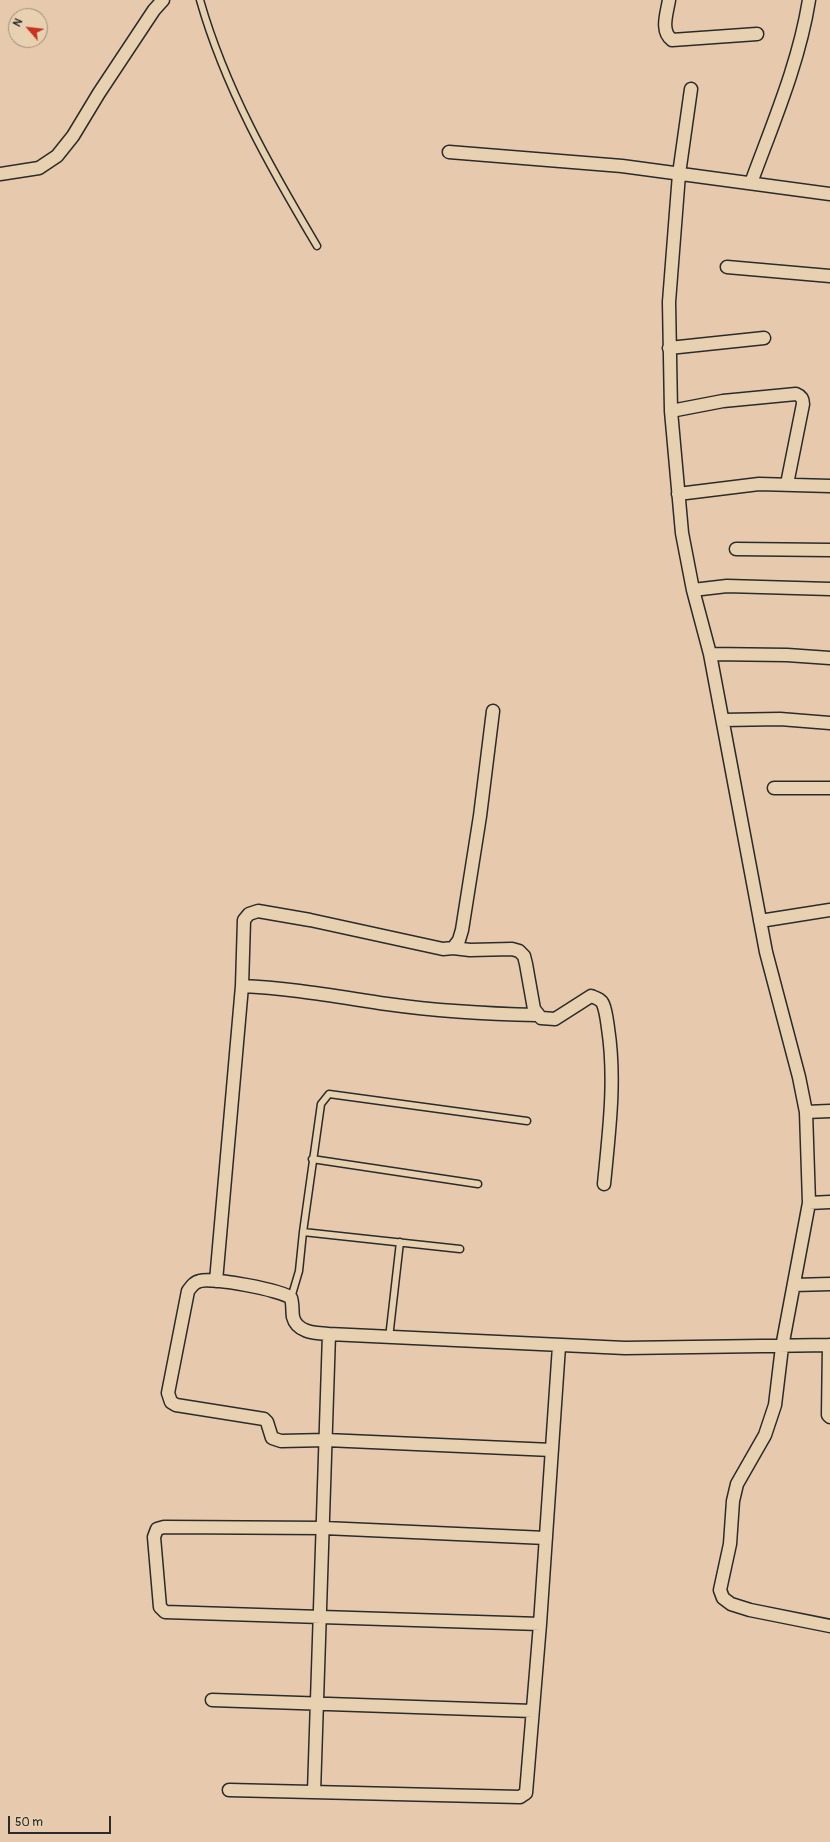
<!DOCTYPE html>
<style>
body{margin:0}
#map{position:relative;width:830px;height:1842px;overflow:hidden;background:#e7caad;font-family:Pangolin,sans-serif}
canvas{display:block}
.north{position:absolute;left:8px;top:8px;width:40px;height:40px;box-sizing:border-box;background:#e7d1b0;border:1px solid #9c8f7b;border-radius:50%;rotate:298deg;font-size:11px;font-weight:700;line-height:16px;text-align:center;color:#2b2b2b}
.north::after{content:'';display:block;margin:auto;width:14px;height:18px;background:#c8321e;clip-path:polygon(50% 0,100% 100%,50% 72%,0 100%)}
.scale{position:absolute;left:8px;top:1816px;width:103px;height:18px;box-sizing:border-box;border:2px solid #2b2b2b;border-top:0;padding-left:5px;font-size:12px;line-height:14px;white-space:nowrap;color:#2b2b2b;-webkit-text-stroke:3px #e7d1b0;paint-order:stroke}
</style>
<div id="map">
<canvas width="830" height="1842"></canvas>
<div class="north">N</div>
<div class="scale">50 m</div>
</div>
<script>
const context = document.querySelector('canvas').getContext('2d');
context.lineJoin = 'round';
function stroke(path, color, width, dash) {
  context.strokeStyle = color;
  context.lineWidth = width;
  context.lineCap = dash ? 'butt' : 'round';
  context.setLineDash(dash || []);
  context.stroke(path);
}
const lane = new Path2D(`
 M200,0C225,88 270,167 317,246
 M312,1159L478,1184
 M303,1232L460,1249
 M291,1298L299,1271L303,1232L321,1104L329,1094L527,1121
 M389,1338L400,1242`);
const street = new Path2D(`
 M669,0C667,13 660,31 672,40L757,34
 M691,89L679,174L669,302L671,411L682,533L693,590L710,654L766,952L799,1077L806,1112L809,1203L782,1347L775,1405L765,1435L737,1484L733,1501L730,1544L720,1590L723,1598L731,1604L750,1610L830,1626
 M449,152L622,166L830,194
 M0,174L39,168L57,156L73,136L99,93L154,10L163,0
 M751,183C773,123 799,63 809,0
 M727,267L830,276
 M669,348L764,338
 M671,411L723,401L796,394C801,396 803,398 803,404L787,484
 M678,494L759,484L830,486
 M736,549L830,550
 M693,590L727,586L830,589
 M710,654L787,655L830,658
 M723,720L780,719L830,723
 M774,788H830
 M760,921L830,910
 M453,948L470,950L512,949L519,951L524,956L526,964L534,1009L541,1018L555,1019L591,996C596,998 601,999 603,1004C606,1011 607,1021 608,1028C616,1080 609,1132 604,1184
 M242,986C291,988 339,997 387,1004C437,1011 487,1014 537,1015
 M806,1112L830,1111
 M809,1203L830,1202
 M216,1281L242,986L244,920L249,914L258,911L310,920L443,949L453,948L459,940L462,930L480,816L493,711
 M794,1285L830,1284
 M829,1345L828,1415L830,1417
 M552,1450L326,1440L281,1441L272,1438L267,1422L264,1419L176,1405L171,1402L168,1393L188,1291C191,1287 194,1282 200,1281C211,1277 282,1290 291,1298C293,1304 292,1311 293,1317C297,1333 316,1333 329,1334L625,1348L830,1345
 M540,1624L165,1612L160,1607L154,1537L157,1529L164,1527L324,1528L546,1538
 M212,1700L532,1711
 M229,1790L520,1797L526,1793L540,1624L559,1346
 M314,1792L329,1334`);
stroke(lane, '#2b2b2b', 9);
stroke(street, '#2b2b2b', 15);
stroke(lane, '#e7d1b0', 6);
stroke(street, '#e7d1b0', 12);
</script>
